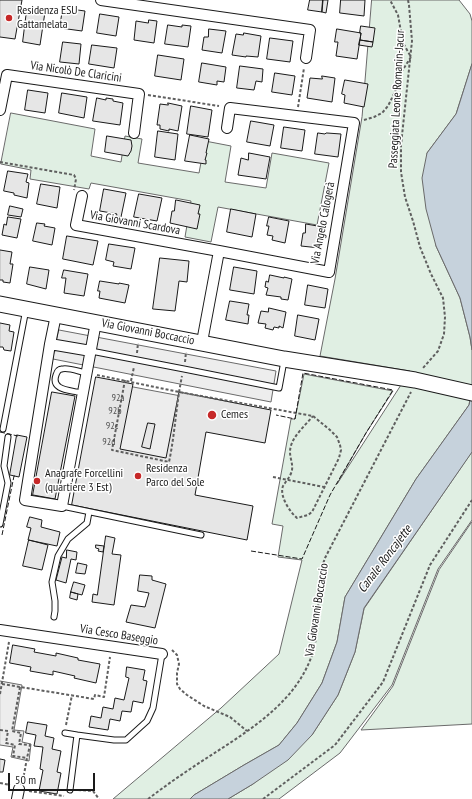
<!DOCTYPE html>
<meta charset="utf-8">
<style>
body{margin:0}
#map{position:relative;width:472px;height:799px;overflow:hidden;background:#fff;font-family:"PT Sans Narrow",sans-serif}
canvas{display:block}
.scale{position:absolute;left:8px;top:773px;width:87px;height:18px;box-sizing:border-box;border:2px solid #1a1a1a;border-top:0;padding-left:5px;font-size:12px;line-height:14px;white-space:nowrap;color:#1a1a1a;-webkit-text-stroke:3px #fff;paint-order:stroke}
</style>
<div id="map">
<canvas width="472" height="799"></canvas>
<div class="scale">50 m</div>
</div>
<script>
const context = document.querySelector('canvas').getContext('2d');
context.lineJoin = 'round';
function fill(path, color) {
  context.fillStyle = color;
  context.fill(path, 'evenodd');
}
function stroke(path, color, width, dash) {
  context.strokeStyle = color;
  context.lineWidth = width;
  context.lineCap = dash ? 'butt' : 'round';
  context.setLineDash(dash || []);
  context.stroke(path);
}
function drawText(font, color, halo, rows, align = 'center') {
  context.font = font + ' "PT Sans Narrow",sans-serif';
  context.lineWidth = 3;
  context.setLineDash([]);
  context.textBaseline = 'middle';
  context.strokeStyle = halo;
  context.fillStyle = color;
  for (const [text, x, y, turn = 0] of rows) {
    context.save();
    context.translate(x, y);
    context.rotate((+turn || 0) * Math.PI / 180);
    context.textAlign = isNaN(turn) ? turn : align;
    if (halo) context.strokeText(text, 0, 0);
    context.fillText(text, 0, 0);
    context.restore();
  }
}
const green = new Path2D(`
 M372,0H459L470,14L472,21V64L456,114L427,153L436,246L460,298L470,337L472,350V386L469,405L416,479L345,597L337,642L322,683L297,723L279,745L244,765L194,795L190,799H113L221,708L279,654L302,560L278,557L283,526L272,524L291,419H295L304,374L393,391L366,433L337,484L410,371L320,356L335,279L362,117Z
 M11,113L95,129L91,156L121,162L125,136L142,139L138,163L199,173L205,141L231,146L225,182L266,188L272,153L329,163L317,225L218,207L211,242L185,237L191,201L91,183L89,189L30,179L31,170L1,164Z
 M472,452V520L438,569L392,685L340,753L279,799H228L253,784L312,735L338,695L355,652L364,609Z
 M472,522V724L361,730L393,686L439,570Z`);
fill(green, '#e0efe3');
stroke(green, '#6a6a6a', 1);
const parking = new Path2D(`
 M59,330L276,371L271,402L53,359Z
 M128,386L181,396L169,464L114,453Z
 M0,681L22,685L14,730L24,731L22,742L31,744L29,761L11,757L13,747L0,745Z`);
fill(parking, '#ededed');
stroke(parking, '#6a6a6a', 1);
const water = new Path2D(`
 M472,64V350L470,337L460,298L436,246L426,209L422,178L427,153L456,114Z
 M472,386V452L364,608L355,652L338,695L312,735L288,760L253,784L228,799H190L194,795L244,765L279,745L297,723L322,683L337,642L345,597L416,479L469,405Z`);
fill(water, '#c6d2dc');
stroke(water, '#6a6a6a', 1);
const building = new Path2D(`
 M0,0H22L15,39L0,37Z
 M310,0H323L322,12L308,10Z
 M323,0H328L326,13L322,12Z
 M341,0H365L364,16L340,13Z
 M63,8L85,11L82,31L60,28Z
 M27,10L45,12L40,45L23,42Z
 M100,14L119,17L116,36L97,33Z
 M149,20L157,21L154,43L134,40L136,21L148,23Z
 M168,25L182,27V25L191,26L188,47L165,44Z
 M361,26L375,28L373,42L360,40L361,33H360Z
 M209,29L226,31L222,53L202,50L204,37H208Z
 M337,29L361,33L357,59L336,56L338,42H335Z
 M244,33L261,36L258,57L246,56V57L232,55L236,34L243,35Z
 M270,38L293,41L290,62L267,59Z
 M360,40L373,42L372,47L359,45Z
 M63,42L81,44L79,64L60,62Z
 M92,45L117,48L114,68L89,64Z
 M158,55L184,59L181,80L155,76Z
 M202,63L226,67L224,82L217,81V85L199,82Z
 M240,66L263,69L262,82L256,81L254,90L237,88Z
 M275,73L295,76L292,95L272,92Z
 M322,76L335,78L332,102L307,98L310,78L322,79Z
 M345,80L368,84L364,107L344,103L345,95L342,94Z
 M28,90L48,93L45,113L25,110Z
 M62,93L87,97L84,118L59,113Z
 M97,98L106,100V98L113,99V101L123,103L120,125L93,121Z
 M168,103L182,106L178,131L169,129V131L160,129V125H157L160,104L168,105Z
 M191,106L212,110L208,137L187,134Z
 M251,121L274,125L270,146L247,142Z
 M284,127L305,130L302,151L281,148Z
 M158,131L178,134L175,160L155,157Z
 M318,133L325,134L326,133H327L341,134L338,157L315,154Z
 M190,135L209,139L206,153H207L205,160H206V164L185,161Z
 M107,136L131,140L132,146L131,151L128,156L105,152Z
 M249,153L270,157L266,179L238,175L241,158L248,160Z
 M8,171L28,174L26,182L29,183L27,198L14,195V193L4,191Z
 M41,184L60,187L57,208L37,204Z
 M104,189L126,193L121,217L116,216L117,214L100,211Z
 M139,194L162,198L157,221L134,217Z
 M176,200L200,205L198,214H200L197,229L170,223L172,211H174Z
 M10,206L23,209L21,217L8,215Z
 M231,209L256,214L252,237L227,232Z
 M8,217L21,219L17,238L2,235L4,224L6,225Z
 M269,217L289,221L285,243L272,240L273,236L267,235L269,226H267Z
 M37,223L45,224L44,226L55,228L52,245L33,241Z
 M306,224L323,227L320,248L301,246L303,233H305Z
 M67,236L98,241L93,265L63,259Z
 M109,244L135,248L131,269L113,266L114,262L106,260Z
 M0,250L12,252L10,264H13L10,283L3,282V280H0Z
 M160,258L189,261L187,282L179,281L175,311L153,309Z
 M30,267L49,270L46,289L27,284Z
 M234,267L257,271L254,294L230,290Z
 M64,270L88,274L84,296L64,293L66,278H62Z
 M270,275L284,278V277L292,279L288,300L281,299V297L266,295L268,288L265,287L266,281L268,282Z
 M100,281L119,284V283L129,285L125,303L99,298L100,291H98Z
 M308,285L328,289L325,308L305,305Z
 M230,301L249,304L247,315H249L248,324L226,320Z
 M269,308L286,312L283,328L279,326V328L274,327L273,330L265,328L266,324L258,323L261,311L268,312Z
 M298,315L319,319L315,340L295,336Z
 M0,323L10,325L9,331L14,332L11,351L4,350L3,347H0Z
 M96,377L133,384L120,449L166,458L179,392L271,410L265,443L206,432L195,495L253,506L247,540L72,505Z
 M52,392L75,396L55,499L33,495Z
 M148,423L155,424L150,449L142,447Z
 M17,435L27,437L19,477L10,475Z
 M30,517L42,520L41,527L60,532L57,546L28,540L31,528L27,527Z
 M106,536L115,538L112,554L121,555L114,605L92,602L93,594L97,595Z
 M29,540L48,545L42,570L23,566Z
 M96,545L104,546L103,552L98,551L99,549L96,548Z
 M67,550L77,552L76,560L71,559L66,583L56,580L62,557L66,558Z
 M78,563L87,565L85,574L76,573Z
 M140,575L152,576V580L166,584L155,628L126,622L131,605L145,607L149,593L138,591Z
 M74,582L85,585L82,595L71,592Z
 M71,592L78,594L77,600L70,598Z
 M13,645L35,649L34,652L56,656V653L78,658V660L100,664L96,683L74,678L75,676L53,671V675L30,671L31,667L10,663Z
 M127,667L145,670L143,680L147,681L143,703L133,701L131,712L122,711L120,721L110,719L108,730L89,727L91,716L101,718L103,707L113,709L115,698L124,700L129,678L126,677Z
 M28,722L47,725L45,736L54,738L52,749L61,751L57,772L61,773L57,794L39,791L43,770L40,769L43,747L34,746L36,735L26,733Z
 M0,759L5,760L3,772H0Z`);
fill(building, '#e6e6e6');
stroke(building, '#1a1a1a', 1);
const lane = new Path2D(`
 M91,351L184,369L279,388L284,361
 M77,392C67,390 51,389 56,375C57,372 58,369 62,369C68,367 80,372 87,373
 M3,429L26,309
 M62,506L201,535
 M0,524L8,483L4,466L8,437
 M54,617L55,611V601L52,582L58,556L68,539L87,523L89,512
 M65,733L77,735
 M70,790L77,735L114,740H126L147,721L153,708L162,654`);
const street = new Path2D(`
 M101,0L310,30L306,58
 M0,110L7,75L139,94L134,133
 M82,196L76,225L219,251
 M56,315L50,344L25,500L62,506L96,322
 M202,342L219,251L329,272L354,123L230,108L227,128
 M50,344L91,351
 M0,630L162,654
 M17,799L19,789`);
const secondary = new Path2D(`
 M0,304L284,359L415,380L472,393`);
stroke(lane, '#1a1a1a', 7);
stroke(street, '#1a1a1a', 12);
stroke(secondary, '#1a1a1a', 17);
stroke(new Path2D(`
 M408,0L409,5L412,41L401,145V172L405,197L413,221L420,247L431,274L443,298L445,317L444,334L438,351L423,368
 M148,95L219,106
 M298,107L304,68
 M364,120L374,117L382,113L388,106L395,92L402,71L411,57L403,43L398,15L390,0
 M0,162L74,175L76,179L74,190
 M137,353L138,343
 M185,362L186,352
 M97,375L179,392L313,416L330,430L337,437L340,445L341,450L339,458L312,512L308,515L297,518C290,512 279,496 283,486C286,481 291,476 292,470C293,464 290,458 290,452C290,438 305,426 313,416
 M125,380L112,450L169,462C175,434 176,405 182,376
 M131,381L134,367
 M273,477L324,487
 M172,650L177,655L179,664L177,673V684L180,689L187,695L204,706L230,717L247,731
 M2,684L94,699L95,695L104,697L110,657
 M20,687L12,731L21,733L19,744L30,745L27,758
 M0,694L9,642
 M66,725L72,695
 M0,730L8,731L6,743L15,745L13,756L27,758L23,780
 M0,783L10,785
 M78,790L93,791L99,799
 M29,791L64,796
 M148,799C169,783 191,768 213,754C253,728 298,700 313,652C320,627 317,601 320,576C321,570 323,564 325,558L411,392
 M263,799L335,745L383,682L430,565L472,500`), '#5f5f5f', 2, [3, 2]);
stroke(lane, '#fff', 5);
stroke(street, '#fff', 10);
stroke(secondary, '#fff', 15);
stroke(new Path2D(`
 M0,432L18,436
 M2,535L14,476H16
 M251,551L302,559L330,495L366,433L393,390L303,373L295,419L276,415`), '#1a1a1a', 1, [5, 2]);
for (const [x, y, r, color] of [
 [9,18,4,"#c62828"],
 [212,415,5,"#c62828"],
 [138,476,4,"#c62828"],
 [37,481,4,"#c62828"]
]) {
  const dot = new Path2D();
  dot.arc(x, y, r, 0, 2 * Math.PI);
  context.fillStyle = color;
  context.fill(dot);
  stroke(dot, '#fff', 1.5);
}
drawText('10px', '#4d4d4d', null, [
 ["92a",118,398],
 ["92b",115,411],
 ["92c",112,426],
 ["92d",109,442]
]);
drawText('12px', '#1a1a1a', '#fff', [
 ["Residenza ESU",17,11],
 ["Gattamelata",17,25],
 ["Cemes",221,415],
 ["Residenza",146,469],
 ["Parco del Sole",146,483],
 ["Anagrafe Forcellini",45,474],
 ["(quartiere 3 Est)",45,488]
], 'left');
drawText('12px', '#1a1a1a', '#fff', [
 ["Via Nicolò De Claricini",76,72,8],
 ["Passeggiata Leone Romanin-Jacur",397,99,-87],
 ["Via Giovanni Scardova",135,223,10],
 ["Via Angelo Calogerà",323,223,-79],
 ["Via Giovanni Boccaccio",148,332,11],
 ["Via Giovanni Boccaccio",317,610,-81],
 ["Via Cesco Baseggio",119,635,9]
]);
drawText('italic 13px', '#1a1a1a', '#fff', [
 ["Canale Roncajette",385,559,-53]
]);
</script>
